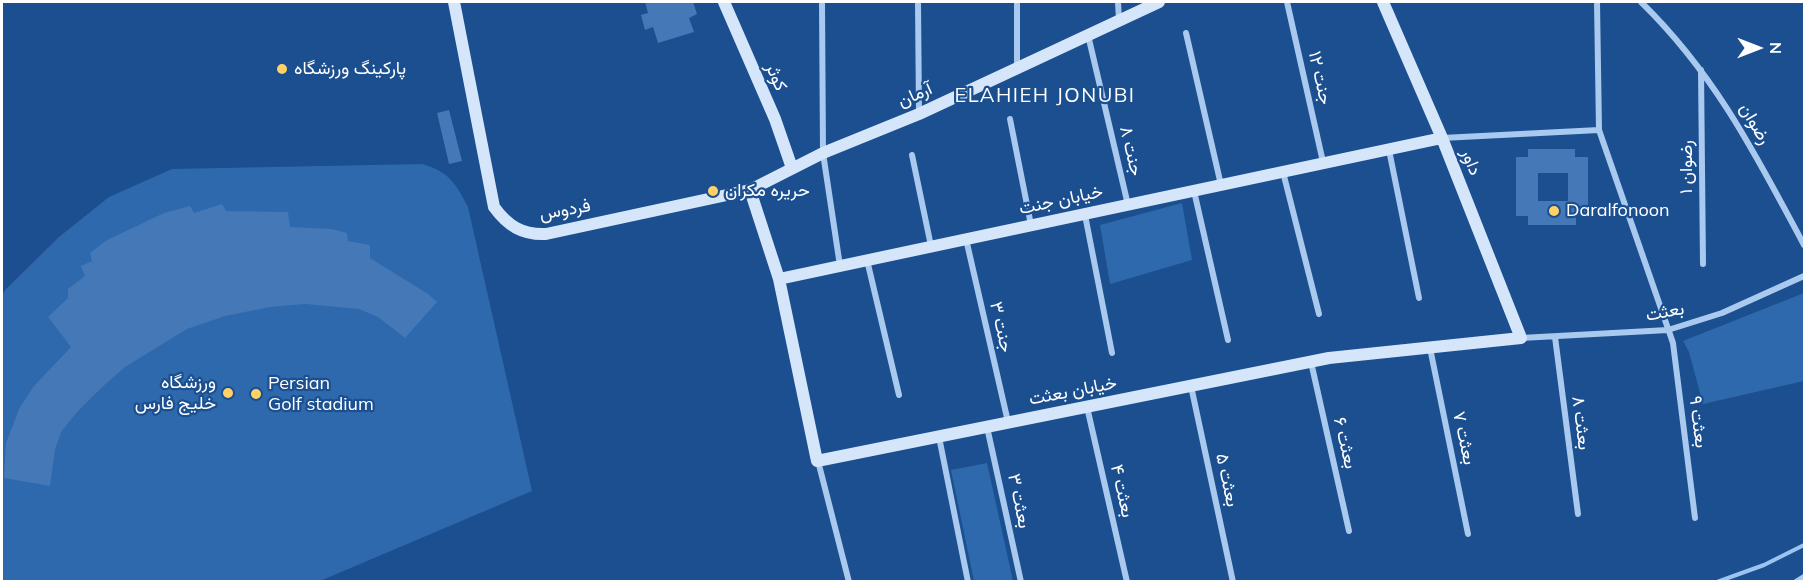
<!DOCTYPE html>
<meta charset="utf-8">
<style>
body{margin:0}
#map{position:relative;width:1806px;height:583px;overflow:hidden;background:#1b4f8f;font-family:Mulish,sans-serif}
canvas{display:block}
.frame{position:absolute;inset:0;border:3px solid #fff;pointer-events:none}
.north{position:absolute;left:1728px;top:18px;width:60px;height:60px;-webkit-text-stroke:4px #1b4f8f;paint-order:stroke;rotate:90deg;font-size:16px;font-weight:700;line-height:24px;text-align:center;color:#fff}
.north::after{content:'';display:block;margin:auto;width:21px;height:27px;background:#fff;clip-path:polygon(50% 0,100% 100%,50% 72%,0 100%)}
</style>
<div id="map">
<canvas width="1806" height="583"></canvas>
<div class="frame"></div>
<div class="north">N</div>
</div>
<script>
const context = document.querySelector('canvas').getContext('2d');
context.lineJoin = 'round';
function fill(path, color) {
  context.fillStyle = color;
  context.fill(path, 'evenodd');
}
function stroke(path, color, width, dash) {
  context.strokeStyle = color;
  context.lineWidth = width;
  context.lineCap = dash ? 'butt' : 'round';
  context.setLineDash(dash || []);
  context.stroke(path);
}
function drawText(font, color, halo, rows, align = 'center') {
  context.font = font + ' Mulish,Vazirmatn,sans-serif';
  context.lineWidth = 4.5;
  context.setLineDash([]);
  context.textBaseline = 'middle';
  context.strokeStyle = halo;
  context.fillStyle = color;
  for (const [text, x, y, turn = 0] of rows) {
    context.save();
    context.translate(x, y);
    context.rotate((+turn || 0) * Math.PI / 180);
    context.textAlign = isNaN(turn) ? turn : align;
    if (halo) context.strokeText(text, 0, 0);
    context.fillText(text, 0, 0);
    context.restore();
  }
}
fill(new Path2D(`
 M422,164C449,172 455,182 468,207L532,491L320,581L2,582V296L5,290L59,237L109,197L172,169Z
 M1182,203L1192,260L1110,284L1100,225Z
 M1804,293V381L1703,404L1689,352L1683,341Z
 M987,463L1013,581H974L951,470Z`), '#2e69ad');
stroke(new Path2D(`
 M1717,582L1764,565L1804,545`), '#9cc4f0', 4);
fill(new Path2D(`
 M645,2H693L697,14L689,18L694,32L658,43L653,27L645,30L641,15L648,13Z
 M449,110L462,161L449,164L437,113Z
 M1528,149H1575V157H1588V216H1576V225H1528V216H1516V157H1528ZM1538,173H1568V201H1538Z
 M222,204L226,211L288,212L290,227L331,229L347,233L348,241L370,245V258L428,294L437,302L405,338L378,317L359,309L305,304L270,307L225,316L187,329L125,367L100,389L77,412L61,432L55,450L50,486L4,478L6,443L20,407L34,386L71,347L48,317L68,298V289L85,276L81,266L92,261L90,253L107,240L164,213L190,206L194,213Z`), '#4478b7');
stroke(new Path2D(`
 M822,2L823,153L840,266
 M918,2L919,114
 M1118,2L1119,20
 M1287,2L1323,162
 M1597,2L1599,130L1673,343L1695,518
 M1641,2C1715,74 1756,155 1804,245
 M1186,33L1221,185
 M1088,35L1128,205
 M1017,68V2
 M1701,70L1703,264
 M1010,119L1031,225
 M1442,138L1599,130
 M1389,150L1419,298
 M912,155L931,246
 M1283,172L1319,314
 M1194,191L1228,340
 M1085,215L1112,353
 M966,239L1008,422
 M867,260L899,395
 M1555,337L1578,514
 M1521,338L1668,330L1722,313L1804,276
 M1430,348L1468,534
 M1311,362L1349,531
 M1191,386L1233,582
 M1087,407L1127,582
 M987,427L1021,582
 M939,437L968,582
 M818,461L849,582
 M1796,582L1804,577`), '#a9c9ee', 6);
stroke(new Path2D(`
 M454,2L494,207C508,226 522,235 546,234L750,190L823,153L919,114L1159,2
 M724,2L775,119L792,168
 M750,190L779,279L1442,138
 M779,279L817,461L1329,358L1521,338L1442,138L1383,2`), '#d6e6fa', 12);
for (const [x, y, r, color] of [
 [282,69,6,"#ffd166"],
 [713,191,6,"#ffd166"],
 [1554,211,6,"#ffd166"],
 [228,393,6,"#ffd166"],
 [256,394,6,"#ffd166"]
]) {
  const dot = new Path2D();
  dot.arc(x, y, r, 0, 2 * Math.PI);
  context.fillStyle = color;
  context.fill(dot);
  stroke(dot, '#1b4f8f', 2);
}
drawText('18px', '#fff', '#1b4f8f', [
 ["پارکینگ ورزشگاه",294,69],
 ["حریره مکران",725,191],
 ["Daralfonoon",1566,211],
 ["ورزشگاه",216,383,"right"],
 ["خلیج فارس",216,404,"right"],
 ["Persian",268,384],
 ["Golf stadium",268,405]
], 'left');
drawText('18px', '#fff', '#1b4f8f', [
 ["کوثر",776,77,67],
 ["جنت ۱۲",1320,78,77],
 ["آرمان",915,95,-24],
 ["رضوان",1755,124,60],
 ["جنت ۸",1131,151,77],
 ["داور",1471,162,68],
 ["رضوان ۱",1687,167,-90],
 ["خیابان جنت",1061,200,-12],
 ["فردوس",565,210,-10],
 ["بعثت",1665,312,-11],
 ["جنت ۳",1001,327,77],
 ["خیابان بعثت",1073,391,-11],
 ["بعثت ۹",1698,422,83],
 ["بعثت ۸",1581,423,83],
 ["بعثت ۷",1464,438,78],
 ["بعثت ۶",1345,443,77],
 ["بعثت ۵",1227,480,78],
 ["بعثت ۴",1122,491,77],
 ["بعثت ۳",1019,501,78]
]);
context.letterSpacing = '1.5px';
drawText('20px', '#fff', '#1b4f8f', [
 ["ELAHIEH JONUBI",1045,96]
]);
context.letterSpacing = '0px';
</script>
